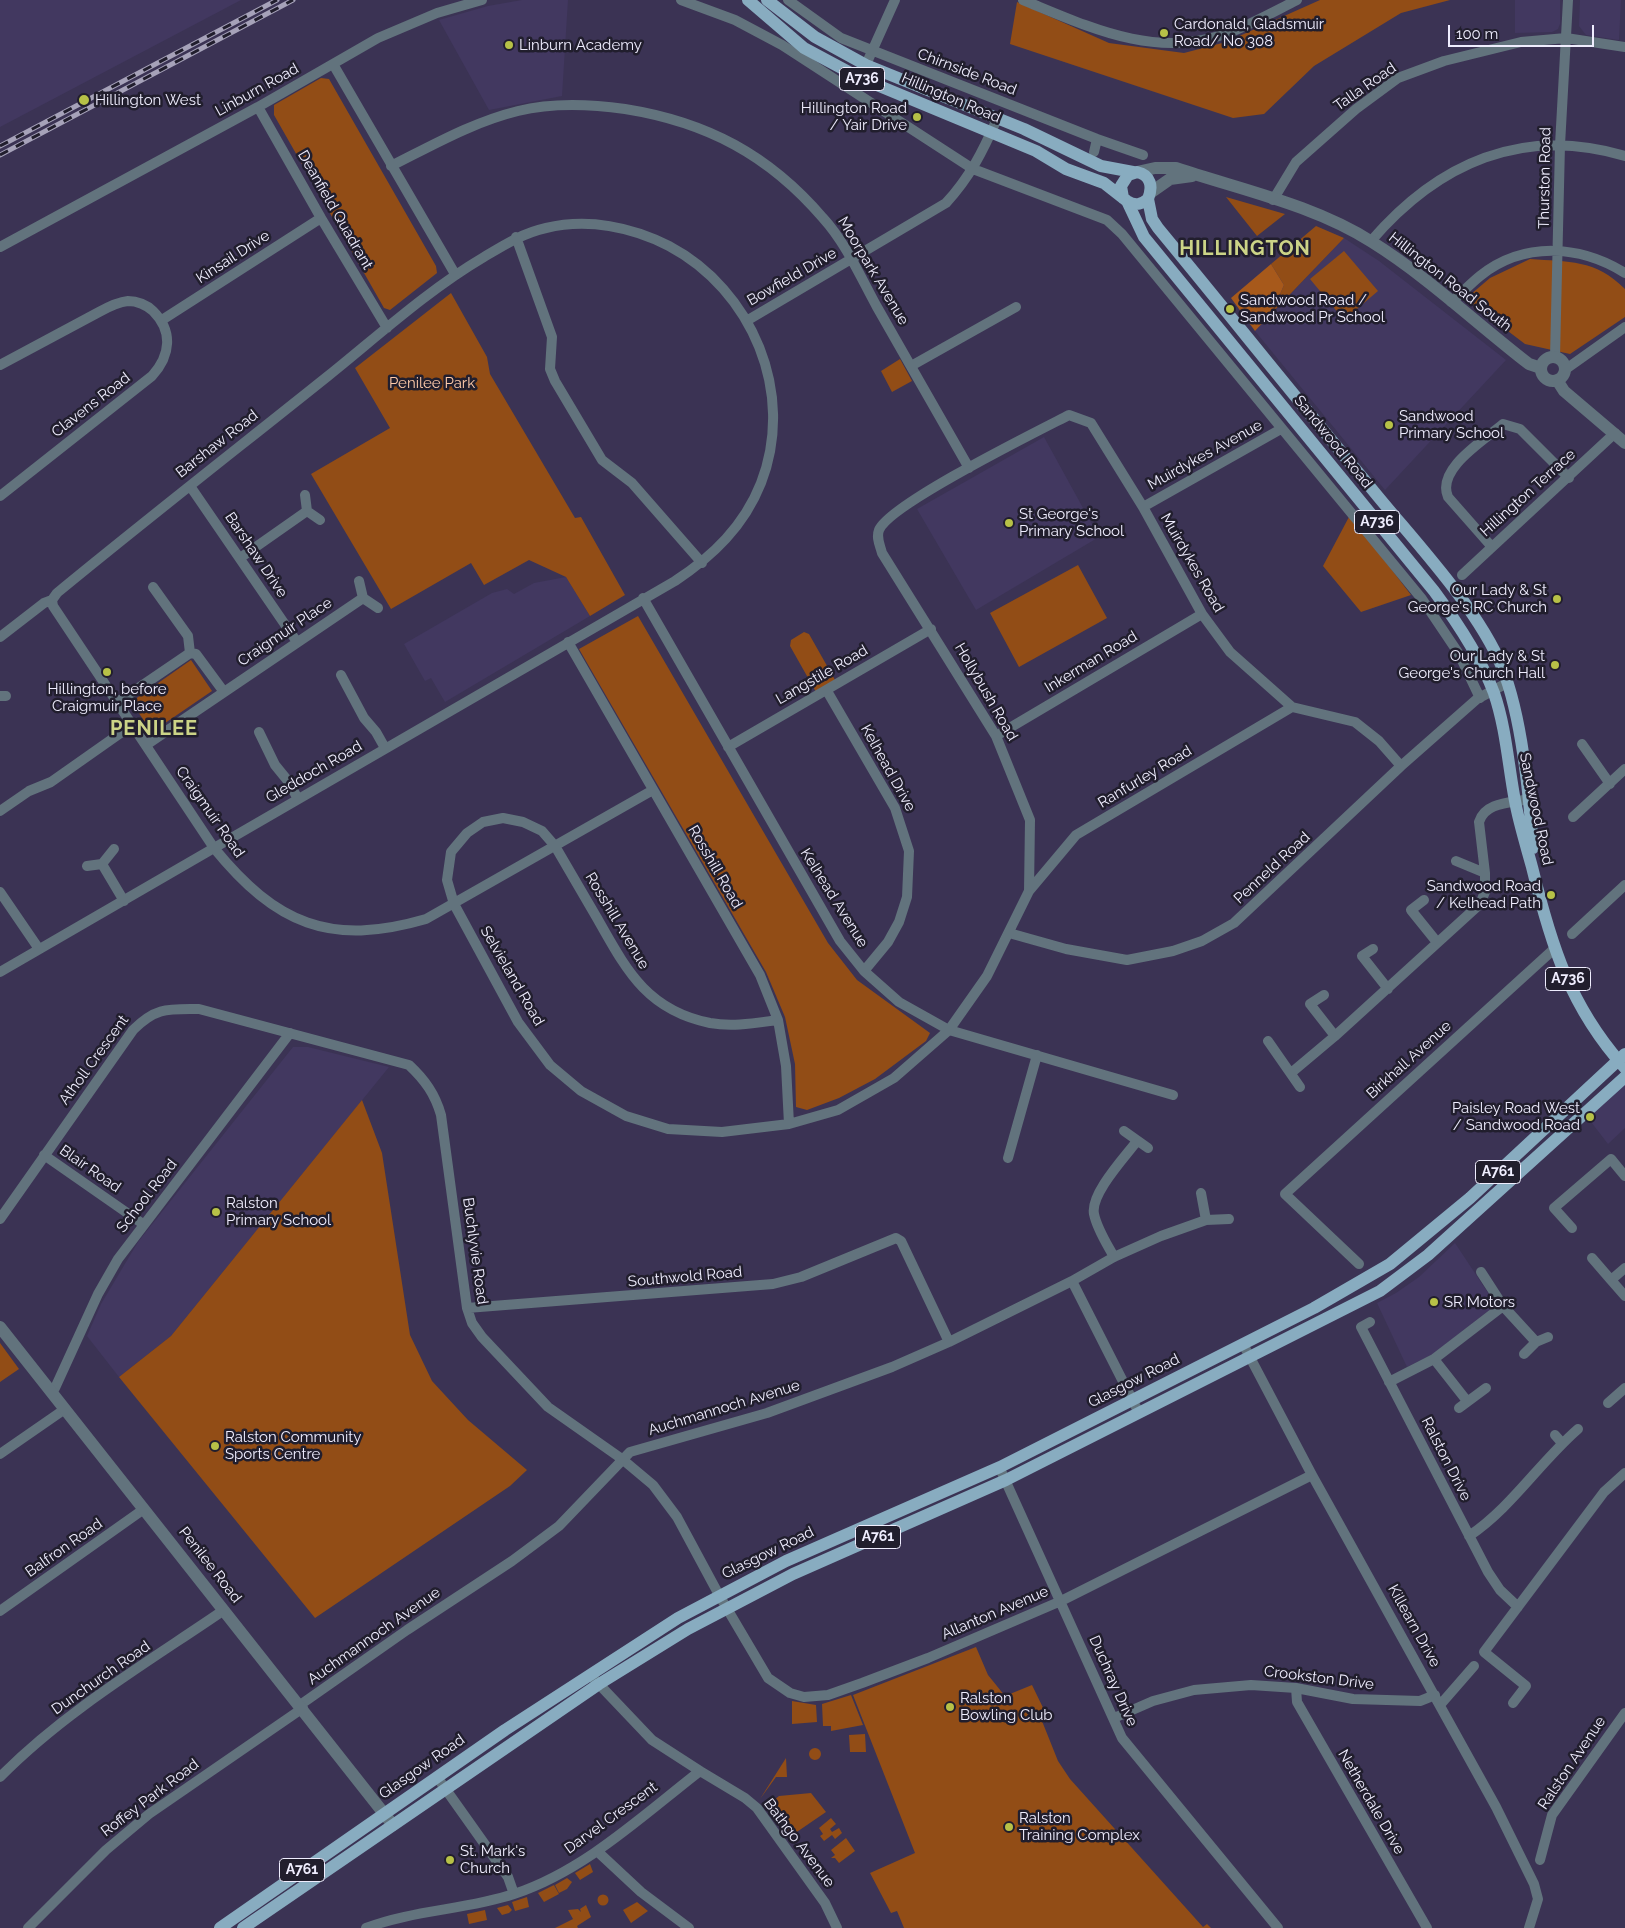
<!DOCTYPE html>
<style>
body{margin:0}
#map{position:relative;width:1625px;height:1928px;overflow:hidden;background:#3b3354;font-family:Raleway,sans-serif}
canvas{display:block}
.scale{position:absolute;left:1448px;top:25px;width:146px;height:22px;box-sizing:border-box;border:2px solid #efedfe;border-top:0;padding-left:6px;font-size:15px;line-height:18px;white-space:nowrap;color:#efedfe;-webkit-text-stroke:4px #211e2d;paint-order:stroke}
</style>
<div id="map">
<canvas width="1625" height="1928"></canvas>
<div class="scale">100 m</div>
</div>
<script>
const context = document.querySelector('canvas').getContext('2d');
context.lineJoin = 'round';
function fill(path, color) {
  context.fillStyle = color;
  context.fill(path, 'evenodd');
}
function stroke(path, color, width, dash) {
  context.strokeStyle = color;
  context.lineWidth = width;
  context.lineCap = dash ? 'butt' : 'round';
  context.setLineDash(dash || []);
  context.stroke(path);
}
function drawText(font, color, halo, rows, align = 'center') {
  context.font = font + ' Raleway,sans-serif';
  context.lineWidth = 5;
  context.setLineDash([]);
  context.textBaseline = 'middle';
  context.strokeStyle = halo;
  context.fillStyle = color;
  for (const [text, x, y, turn = 0] of rows) {
    context.save();
    context.translate(x, y);
    context.rotate((+turn || 0) * Math.PI / 180);
    context.textAlign = isNaN(turn) ? turn : align;
    if (halo) context.strokeText(text, 0, 0);
    context.fillText(text, 0, 0);
    context.restore();
  }
}
fill(new Path2D(`
 M0,0H241L0,127Z
 M522,0H568L562,96L489,110L439,20L488,6Z
 M1515,0H1560V24L1558,29L1552,32L1515,33Z
 M1580,0H1621L1619,40L1586,35L1579,26Z
 M1344,238L1379,261L1506,360L1385,490L1255,331Z
 M1044,437L1099,537L976,610L917,509Z
 M566,577L590,616L445,702L431,678L425,681L404,644L492,593L507,589L514,594L534,583Z
 M293,1047H308L389,1067L171,1336L119,1377L87,1336L101,1304L138,1242Z
 M1625,1084V1128L1608,1144L1588,1118Z
 M1455,1243L1496,1305L1433,1354L1407,1367L1377,1303L1396,1293L1419,1277Z`), '#423860');
fill(new Path2D(`
 M1320,0H1450L1401,13L1314,66L1264,114L1233,118L1010,44L1017,2L1109,43L1184,53L1226,42Z
 M321,78L329,79L436,266L437,273L390,310L384,308L274,115V105Z
 M1226,197L1285,214L1257,236Z
 M1316,226L1344,238L1272,313L1284,285L1271,264Z
 M1344,251L1378,291L1344,320L1310,279Z
 M1530,259C1569,262 1595,259 1625,289V317L1570,354L1525,344L1471,303L1470,295L1490,278Z
 M451,293L487,357L490,374L575,518L581,517L625,595L590,616L566,577L529,560L484,585L471,563L391,609L311,474L390,428L355,368Z
 M900,359L912,381L892,392L881,371Z
 M1350,515L1411,595L1361,612L1323,566Z
 M1078,565L1107,618L1019,667L990,613Z
 M638,616L828,943L857,980L930,1033L926,1041L875,1079L839,1098L807,1110L796,1107L795,1064L785,1017L766,972L579,649Z
 M804,632L809,634L835,680L816,692L790,646L791,640Z
 M191,660L212,691L152,732L131,702Z
 M362,1100L382,1153L410,1335L432,1381L468,1420L527,1470L510,1486L315,1618L119,1377L171,1336Z
 M0,1343L19,1369L0,1382Z
 M976,1647L988,1675L1005,1696L1032,1685L1048,1718L1042,1721L1058,1761L1070,1779L1203,1927L1207,1924L1211,1928H904L897,1911L891,1913L870,1873L915,1853L853,1695Z
 M851,1695L863,1725L831,1731V1726H823L822,1704Z
 M792,1701L816,1705L817,1722L792,1724Z
 M865,1734L866,1752H850L849,1735Z
 M809 1754a6 6 0 1 1 12 0a6 6 0 1 1-12 0Z
 M786,1758L787,1777H776L760,1799Z
 M811,1793L826,1812L788,1838L766,1807L779,1796Z
 M831,1818L836,1824L830,1829L832,1832L839,1828L842,1833L835,1839L832,1835L824,1841L820,1836L823,1834L819,1828Z
 M846,1838L855,1851L839,1863L835,1858H831L835,1855L831,1850Z
 M590,1864L593,1872L580,1880L575,1873Z
 M567,1878L572,1882L567,1889L559,1893L555,1885Z
 M554,1885L559,1894L544,1902L538,1893Z
 M597.5 1900a5.5 5.5 0 1 1 11 0a5.5 5.5 0 1 1-11 0Z
 M527,1897L529,1907L515,1911L512,1902Z
 M637,1902L648,1911L631,1923L623,1910Z
 M508,1905L512,1910L509,1913L502,1915L497,1908Z
 M586,1905L591,1917L577,1926L578,1928H555L573,1919L568,1910L578,1909L581,1912L580,1909Z
 M485,1910L487,1920L469,1924L467,1914Z`), '#924d16');
fill(new Path2D(`
 M1271,264L1284,285L1272,313L1255,331L1231,298Z`), '#a7591b');
stroke(new Path2D(`
 M681,0L735,20L782,45L973,169L1107,220L1122,234L1422,599L1459,654L1480,698
 M788,0L841,38L1097,139L1143,155
 M1023,0C1089,27 1156,60 1228,33C1252,24 1275,11 1297,0
 M333,64L455,274
 M860,78L895,0
 M258,107L321,218L387,328
 M1094,152L1097,139
 M391,166C433,145 473,122 518,111C554,102 590,104 625,109C707,122 769,155 823,218C846,243 861,278 877,307C908,361 938,414 969,468
 M1273,200L1296,162L1356,109L1398,78L1444,61L1521,42L1566,38L1625,47
 M516,237L552,337L550,369L555,381L602,460L632,483L702,563
 M1371,241C1438,163 1523,125 1625,156
 M0,247L258,107L378,38L437,13L482,0
 M1451,302C1461,294 1470,284 1480,276C1524,241 1580,245 1625,273
 M162,320L321,218
 M748,320L946,203C970,177 983,151 997,119
 M1555,357L1560,145L1568,0
 M0,365L99,312C108,307 118,302 128,301C137,301 147,305 153,311C173,331 171,355 152,376L0,496
 M911,366L1016,307
 M1566,369L1625,327
 M190,486L297,642
 M305,495L307,511L320,520
 M1143,507L1281,429
 M1492,547L1448,497C1436,469 1483,441 1503,424L1520,429L1569,478
 M240,558L307,511
 M1462,575L1615,433
 M359,581L363,598L378,608
 M153,587L188,636L190,653
 M643,598L840,941L864,971L899,1002L949,1030L1173,1095
 M52,600L53,606L214,848C276,924 330,947 426,919L653,790
 M0,637L44,603L52,600L57,593C147,519 238,448 328,376C379,335 428,290 484,257C504,245 523,233 546,228C588,218 632,227 669,246C752,290 796,393 761,483C744,526 713,556 675,581L0,972
 M568,642L760,975L778,1020L786,1066L789,1124
 M190,653L196,654L224,692
 M341,675L364,718L376,732L385,748
 M827,691L895,808L909,851L907,897L899,922L888,942L864,971
 M0,696H6
 M118,702L190,653
 M259,732L275,765L288,781L298,799
 M996,736L1202,614
 M1582,744L1610,784
 M146,745L363,598
 M728,747L931,629
 M0,811L29,791L51,782L132,725
 M1573,817L1625,769
 M1456,861L1485,873
 M102,864L124,901
 M87,866L102,864L114,849
 M1029,891L1076,835L1292,707
 M0,892L39,949
 M1424,900L1411,910L1436,941
 M1009,933L1066,949L1127,960L1173,951L1202,941L1234,923L1401,766L1477,699L1507,683
 M1572,934L1625,885
 M1373,949L1362,956L1388,989
 M1324,995L1310,1004L1335,1036L1480,904L1485,892V873L1479,822C1485,802 1511,803 1529,799
 M778,1020C755,1023 733,1027 710,1023C646,1010 626,969 597,918C583,894 569,870 555,846L542,831L523,822L503,818L483,822L467,833L451,852L447,880L454,904L518,1022L550,1065L581,1091L626,1116L668,1129L722,1132L789,1124L838,1110L894,1078L949,1030L987,976L1029,891L1030,820L996,736L882,553C880,545 876,538 879,530C890,504 1036,432 1069,415L1091,423L1143,507L1202,614L1230,652L1292,707L1355,722L1379,741L1401,766
 M1268,1041L1300,1087
 M1291,1073L1335,1036
 M1124,1131L1148,1148
 M44,1155L143,1224
 M1008,1158L1037,1055
 M1201,1193L1206,1220
 M0,1219L133,1030C156,1007 168,1009 199,1009L409,1065C425,1080 435,1094 441,1115L467,1308L472,1323L482,1337L548,1407L622,1459L653,1485L677,1517L719,1595L768,1678L790,1693L804,1697L828,1695L862,1683L928,1658L1061,1601L1312,1475
 M1572,1228L1554,1208L1611,1159L1625,1176
 M1114,1257C1107,1244 1097,1229 1094,1214C1090,1194 1125,1157 1137,1141
 M1592,1258L1611,1280
 M1359,1264L1285,1194L1554,949
 M1625,1268L1611,1280L1625,1296
 M1481,1272L1503,1306
 M1072,1281L1139,1413
 M467,1308L773,1284L801,1277L896,1238L901,1241L949,1342
 M1370,1322L1361,1327L1488,1572L1500,1590L1518,1607
 M1243,1344L1312,1475L1496,1807L1534,1884L1538,1899L1529,1928
 M1524,1354L1536,1342L1548,1337
 M1434,1359L1467,1401
 M1389,1382L1434,1359L1503,1306L1536,1342
 M51,1392L55,1388L98,1294L118,1259L290,1033
 M1608,1403L1625,1388
 M1459,1408L1486,1388
 M1555,1435L1562,1443
 M0,1454L65,1409
 M1002,1473L1122,1738L1278,1928
 M1469,1536C1511,1508 1539,1463 1578,1429
 M0,1611L144,1509
 M1296,1688L1297,1702L1427,1928
 M1513,1703L1526,1686L1484,1652L1604,1492L1625,1473
 M300,1705L407,1630L512,1561L559,1526L630,1452L767,1413L892,1367L949,1342L1072,1281L1114,1257L1161,1236L1206,1220L1229,1219
 M1440,1705L1474,1666
 M1114,1718L1153,1701L1194,1690L1251,1685L1296,1688L1353,1699L1420,1701L1435,1695
 M700,1771L745,1798L757,1808L825,1903L837,1928
 M0,1777C65,1711 148,1662 224,1610
 M437,1777L508,1877L514,1894
 M597,1851L641,1892L689,1928
 M1540,1860L1552,1815L1625,1713
 M28,1928L106,1850L149,1814L303,1708
 M366,1928C413,1910 465,1910 514,1894C584,1871 642,1816 700,1771L652,1740L594,1679`), '#62737d', 10);
stroke(new Path2D(`
 M1137,172L1155,168H1176C1242,190 1314,205 1372,242C1428,277 1477,324 1529,364L1541,368
 M1150,193L1170,179L1192,176
 M1541 369a12 12 0 1 1 24 0a12 12 0 1 1-24 0Z
 M1557,380L1564,391L1625,443
 M0,1327L393,1825`), '#62737d', 12);
stroke(new Path2D(`
 M748,0L804,48L860,78L1036,151L1066,169L1104,183L1127,201C1135,206 1141,205 1148,199C1153,187 1151,175 1137,172L1128,175L1121,186L1123,198
 M767,0L815,37L866,65L1024,129L1101,166L1133,172
 M1148,199L1152,219L1158,228C1229,314 1299,402 1371,488C1413,540 1476,605 1502,667C1522,717 1529,794 1533,848
 M1127,201L1144,237L1434,591C1457,622 1480,656 1494,693C1506,728 1508,764 1515,801C1519,823 1526,845 1532,867C1551,945 1570,1007 1625,1068
 M220,1928L505,1730L678,1618L786,1561L1000,1467L1314,1308L1390,1264L1470,1198L1625,1054
 M243,1928L599,1684L688,1629L793,1574L1006,1480L1380,1291L1428,1255L1625,1077`), '#88acc0', 12);
const rail = new Path2D(`
 M0,146L277,0
 M0,155L293,0`);
stroke(rail, '#a6a2b9', 5);
stroke(rail, '#211e2d', 3, [9]);
for (const [x, y, r, color] of [
 [1164,33,5,"#b7c147"],
 [509,45,5,"#b7c147"],
 [84,100,6,"#b7c147"],
 [917,117,5,"#b7c147"],
 [1230,309,5,"#b7c147"],
 [1389,425,5,"#b7c147"],
 [1009,523,5,"#b7c147"],
 [1557,599,5,"#b7c147"],
 [1555,665,5,"#b7c147"],
 [107,672,5,"#b7c147"],
 [1551,895,5,"#b7c147"],
 [1590,1117,5,"#b7c147"],
 [216,1212,5,"#b7c147"],
 [1434,1302,5,"#b7c147"],
 [215,1446,5,"#b7c147"],
 [950,1707,5,"#b7c147"],
 [1009,1827,5,"#b7c147"],
 [450,1860,5,"#b7c147"]
]) {
  const dot = new Path2D();
  dot.arc(x, y, r, 0, 2 * Math.PI);
  context.fillStyle = color;
  context.fill(dot);
  stroke(dot, '#211e2d', 2);
}
for (const [x, y, w] of [
 [862,79,45],
 [1377,522,45],
 [1568,979,45],
 [1498,1172,45],
 [878,1537,45],
 [302,1870,45]
]) {
  const box = new Path2D();
  box.roundRect(x - w / 2, y - 11.5, w, 23, 4);
  context.fillStyle = '#211e2d';
  context.fill(box);
  stroke(box, '#efedfe', 1);
}
drawText('bold 14px', '#efedfe', null, [
 ["A736",862,79],
 ["A736",1377,522],
 ["A736",1568,979],
 ["A761",1498,1172],
 ["A761",878,1537],
 ["A761",302,1870]
]);
drawText('15px', '#efedfe', '#211e2d', [
 ["Cardonald, Gladsmuir",1174,24],
 ["Road/ No 308",1174,41],
 ["Linburn Academy",519,45],
 ["Hillington West",95,100],
 ["Hillington Road",907,108,"right"],
 ["/ Yair Drive",907,125,"right"],
 ["Sandwood Road /",1240,300],
 ["Sandwood Pr School",1240,317],
 ["Sandwood",1399,416],
 ["Primary School",1399,433],
 ["St George's",1019,514],
 ["Primary School",1019,531],
 ["Our Lady & St",1547,590,"right"],
 ["George's RC Church",1547,607,"right"],
 ["Our Lady & St",1545,656,"right"],
 ["George's Church Hall",1545,673,"right"],
 ["Hillington, before",107,689,"center"],
 ["Craigmuir Place",107,706,"center"],
 ["Sandwood Road",1541,886,"right"],
 ["/ Kelhead Path",1541,903,"right"],
 ["Paisley Road West",1580,1108,"right"],
 ["/ Sandwood Road",1580,1125,"right"],
 ["Ralston",226,1203],
 ["Primary School",226,1220],
 ["SR Motors",1444,1302],
 ["Ralston Community",225,1437],
 ["Sports Centre",225,1454],
 ["Ralston",960,1698],
 ["Bowling Club",960,1715],
 ["Ralston",1019,1818],
 ["Training Complex",1019,1835],
 ["St. Mark's",460,1851],
 ["Church",460,1868]
], 'left');
drawText('15px', '#efedfe', '#211e2d', [
 ["Chirnside Road",967,72,21],
 ["Talla Road",1365,87,-35],
 ["Linburn Road",257,90,-29],
 ["Hillington Road",951,98,23],
 ["Thurston Road",1545,178,-89],
 ["Deanfield Quadrant",335,210,60],
 ["Kinsail Drive",233,257,-33],
 ["Moorpark Avenue",873,271,59],
 ["Bowfield Drive",792,277,-30],
 ["Hillington Road South",1450,282,38],
 ["Clavens Road",91,405,-38],
 ["Sandwood Road",1333,442,51],
 ["Barshaw Road",217,444,-38],
 ["Muirdykes Avenue",1205,455,-29],
 ["Hillington Terrace",1528,493,-42],
 ["Barshaw Drive",256,555,56],
 ["Muirdykes Road",1192,563,60],
 ["Craigmuir Place",285,632,-34],
 ["Inkerman Road",1091,662,-31],
 ["Langstile Road",822,675,-30],
 ["Hollybush Road",986,692,60],
 ["Kelhead Drive",888,768,61],
 ["Gleddoch Road",314,772,-30],
 ["Ranfurley Road",1145,777,-31],
 ["Sandwood Road",1536,809,78],
 ["Craigmuir Road",210,812,55],
 ["Rosshill Road",715,867,60],
 ["Penneld Road",1272,868,-43],
 ["Kelhead Avenue",834,898,58],
 ["Rosshill Avenue",617,921,59],
 ["Selvieland Road",512,976,60],
 ["Atholl Crescent",94,1060,-54],
 ["Birkhall Avenue",1409,1060,-42],
 ["Blair Road",90,1169,35],
 ["School Road",147,1196,-52],
 ["Buchlyvie Road",475,1251,82],
 ["Southwold Road",685,1277,-5],
 ["Glasgow Road",1134,1381,-27],
 ["Auchmannoch Avenue",724,1408,-17],
 ["Ralston Drive",1446,1459,63],
 ["Balfron Road",64,1548,-35],
 ["Glasgow Road",768,1553,-26],
 ["Penilee Road",210,1565,52],
 ["Allanton Avenue",995,1613,-23],
 ["Killearn Drive",1414,1626,61],
 ["Auchmannoch Avenue",374,1636,-35],
 ["Dunchurch Road",101,1678,-35],
 ["Crookston Drive",1319,1678,7],
 ["Duchray Drive",1113,1681,66],
 ["Ralston Avenue",1572,1763,-56],
 ["Glasgow Road",422,1767,-35],
 ["Roffey Park Road",150,1798,-37],
 ["Netherdale Drive",1371,1802,60],
 ["Darvel Crescent",611,1818,-36],
 ["Bathgo Avenue",799,1843,53]
]);
drawText('15px', '#ffcbaa', '#211e2d', [
 ["Penilee Park",432,383]
]);
context.letterSpacing = '1px';
drawText('bold 20px', '#ccd487', '#211e2d', [
 ["HILLINGTON",1245,249],
 ["PENILEE",154,729]
]);
context.letterSpacing = '0px';
</script>
